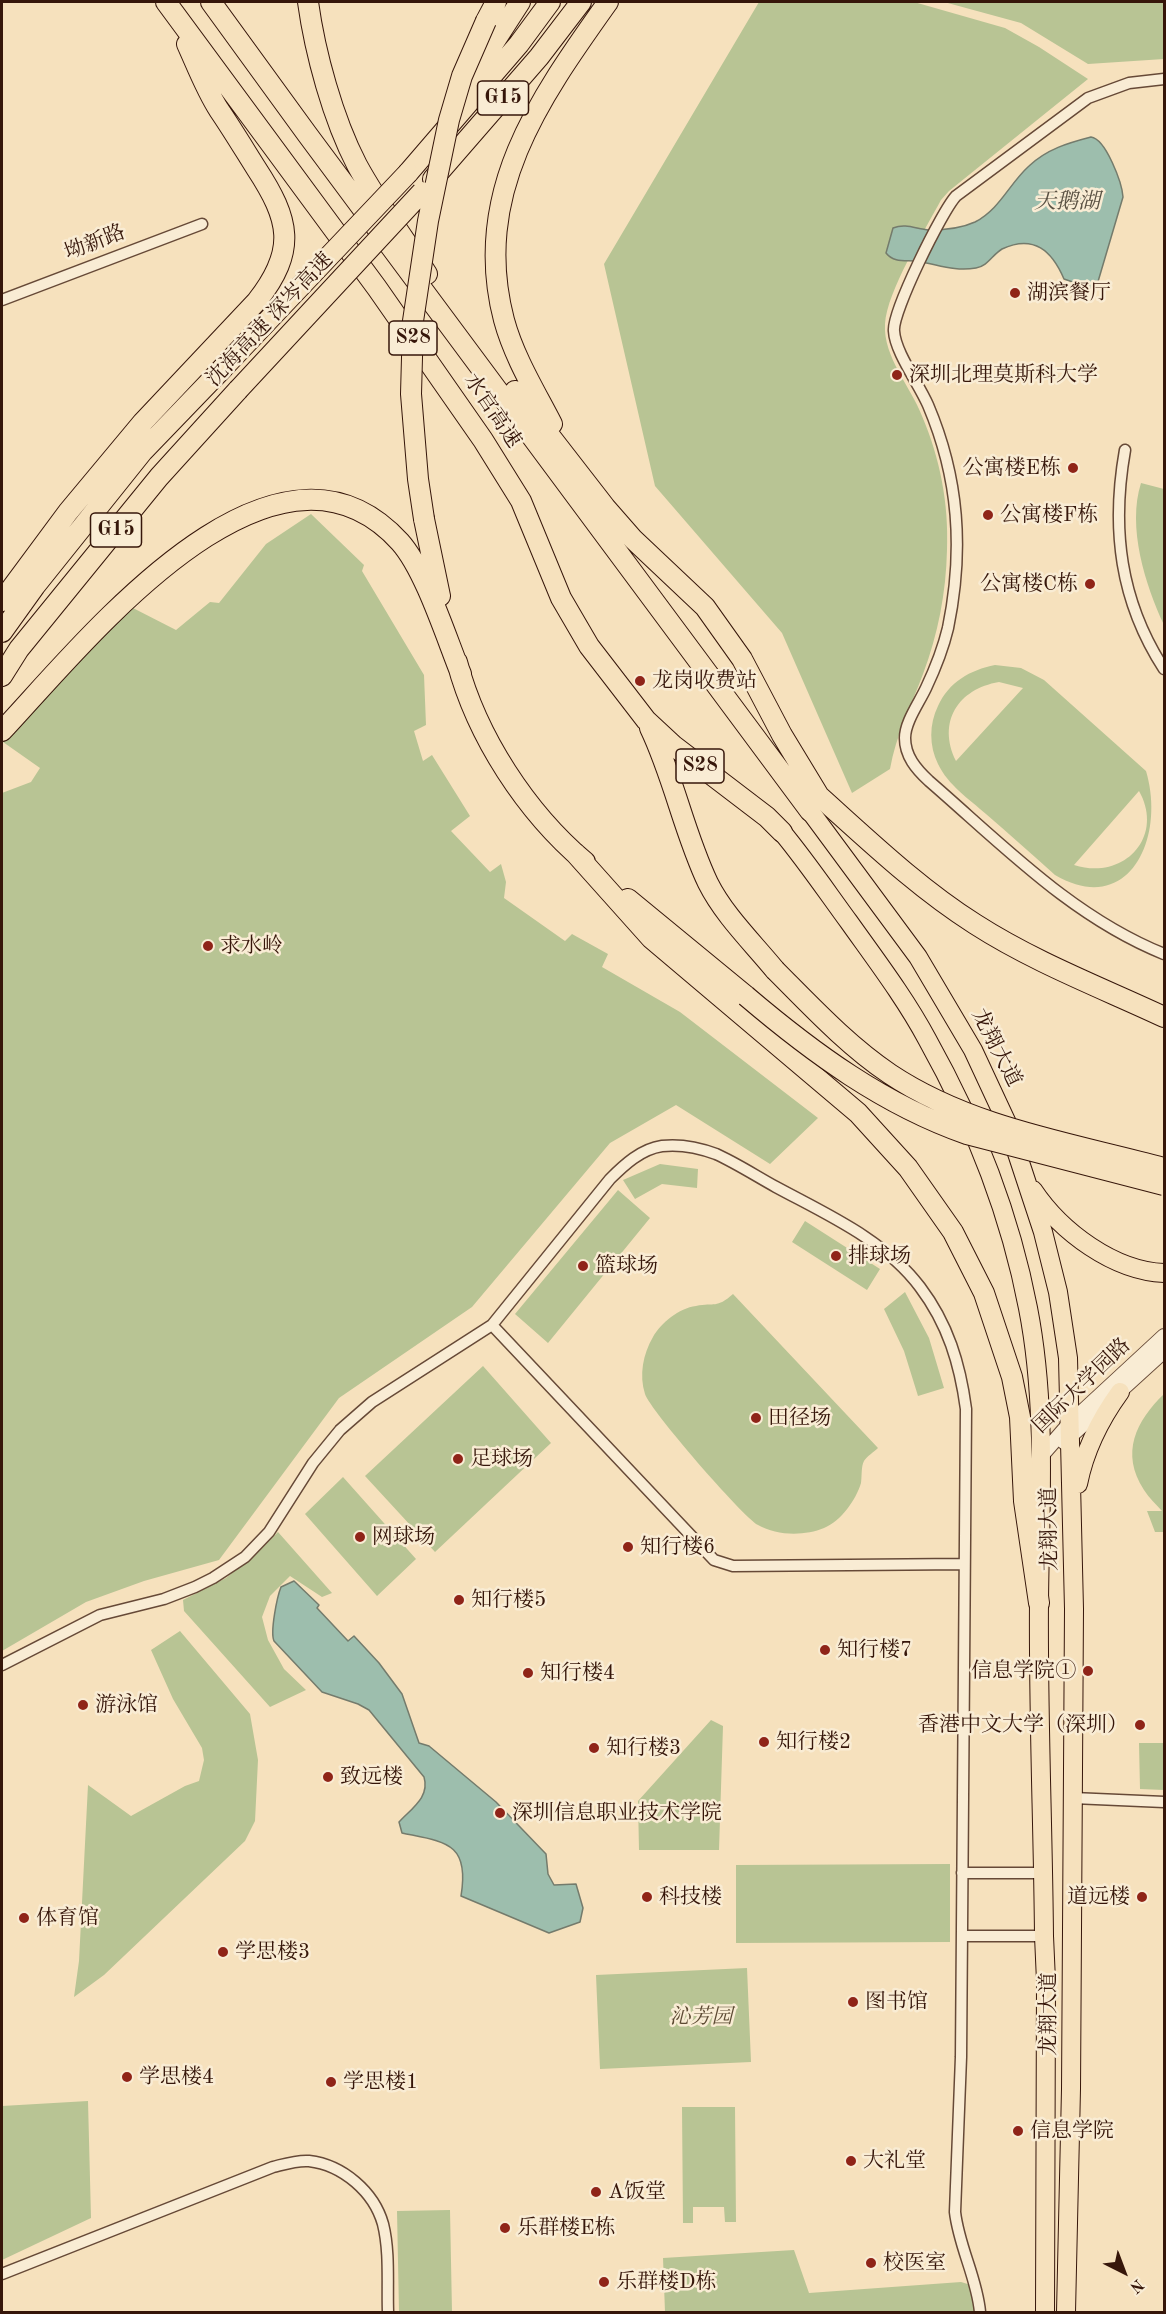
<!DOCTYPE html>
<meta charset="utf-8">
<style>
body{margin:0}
#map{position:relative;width:1166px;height:2314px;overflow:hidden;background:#f6e1bd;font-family:"Old Standard TT",serif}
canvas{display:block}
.frame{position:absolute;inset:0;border:3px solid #36160a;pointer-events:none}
.north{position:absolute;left:1094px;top:2242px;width:60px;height:60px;-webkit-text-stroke:4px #f9ecd4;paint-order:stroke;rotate:138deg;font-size:16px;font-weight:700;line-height:24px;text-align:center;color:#36160a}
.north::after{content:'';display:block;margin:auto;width:21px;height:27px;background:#36160a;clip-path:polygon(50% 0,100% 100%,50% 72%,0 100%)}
</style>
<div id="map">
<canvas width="1166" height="2314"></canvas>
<div class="frame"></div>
<div class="north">N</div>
</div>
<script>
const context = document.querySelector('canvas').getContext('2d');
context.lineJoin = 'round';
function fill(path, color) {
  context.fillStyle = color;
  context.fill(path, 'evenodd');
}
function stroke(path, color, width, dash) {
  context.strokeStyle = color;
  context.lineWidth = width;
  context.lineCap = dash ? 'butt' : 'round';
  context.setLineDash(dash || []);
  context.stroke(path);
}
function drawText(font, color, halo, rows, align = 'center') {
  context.font = font + ' "Old Standard TT","Noto Serif SC",serif';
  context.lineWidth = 5;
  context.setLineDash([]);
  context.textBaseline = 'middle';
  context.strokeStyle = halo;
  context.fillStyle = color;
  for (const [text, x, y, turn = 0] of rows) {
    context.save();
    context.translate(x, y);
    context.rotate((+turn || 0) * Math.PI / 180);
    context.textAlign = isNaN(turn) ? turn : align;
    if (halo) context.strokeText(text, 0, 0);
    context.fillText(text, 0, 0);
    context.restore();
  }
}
fill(new Path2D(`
 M759,2H914L1005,28L1039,47L1088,79L949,191L941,200C925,230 887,291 885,324C883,357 911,387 922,416C940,458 949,504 947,550C946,593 938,634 923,674C911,706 896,735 890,769L852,793L782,633L655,486L604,264Z
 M944,2H1164V59L1088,64L1021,23Z
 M1141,483L1164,489V625C1145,584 1127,527 1141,483Z
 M311,514L364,565L362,571L424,675L426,725L414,731L423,761L432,755L470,816L451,831L490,872L501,864L506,882L504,898L565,941L572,934L608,954L602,967L680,1012L818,1118L770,1164L676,1105L610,1143L472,1307L339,1398L219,1560L144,1581L86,1602L2,1651V793L31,782L40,768L3,742L131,607L176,630L210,602L219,603L266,544Z
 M995,665L1021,668L1044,680L1146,771C1166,838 1129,918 1055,875C1032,854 1009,834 986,814C969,799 948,785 938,764C929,746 929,724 938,706C949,682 970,670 995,665ZM999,682L1023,688L956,761C937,722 958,689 999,682ZM1139,791C1165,837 1124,881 1074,865Z
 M660,1164L698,1169L697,1188L662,1184L635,1199L623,1180Z
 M618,1190L650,1218L548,1343L515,1314Z
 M805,1221L880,1269L867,1290L792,1242Z
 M905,1292L929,1338L944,1388L918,1396L904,1351L884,1309Z
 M733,1294L878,1448C874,1452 867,1456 864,1461C861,1466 862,1477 861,1483C856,1500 841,1521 824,1528C805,1536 777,1536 758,1525C742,1516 650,1410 645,1394C639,1375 643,1354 653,1337C661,1323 679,1308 696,1306C715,1302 716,1309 733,1294Z
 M483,1366L551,1443L435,1552L365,1476Z
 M1164,1394V1532H1155L1147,1511H1162C1156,1504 1149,1498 1144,1490C1120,1453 1136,1421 1164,1394Z
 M343,1477L416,1559L377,1596L305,1514Z
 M278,1532L332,1593L322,1597L290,1576L270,1596L262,1617L268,1640L284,1669L306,1690L270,1707L184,1611L183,1600L226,1578L261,1549Z
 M180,1631L250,1714L258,1760L255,1821L245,1841L104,1975L74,1997L79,1961L88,1785L131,1816L185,1786L199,1781L204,1760L202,1748L173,1699L151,1650Z
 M711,1720L723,1726L719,1850H639L638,1801Z
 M1139,1743H1164V1790L1140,1789Z
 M950,1864V1942L736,1943V1865Z
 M747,1968L751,2062L600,2069L596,1975Z
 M88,2101L91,2218L2,2260V2106Z
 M682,2107H735L736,2222H725L724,2207H693V2223H683Z
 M450,2210L452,2312H399L397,2211Z
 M794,2250L809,2293L961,2282L971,2285L976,2312H665L663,2258Z`), '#b8c494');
const water = new Path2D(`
 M1091,137C1106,139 1122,183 1123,197L1097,285L1093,289L1064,279C1052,251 1034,234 1002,249C992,255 988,266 976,268C954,272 937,264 916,261C905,260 894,263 886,253L893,228C906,223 916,229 929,230C944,230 962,228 975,222C1000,209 1009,184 1029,166C1047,149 1068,143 1091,137Z
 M294,1581L319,1605L317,1608L348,1641L354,1636L379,1663L402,1694L419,1743L429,1746L496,1802L546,1854L548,1874L554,1885L576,1884L583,1908L580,1922L549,1933L461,1896C470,1842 445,1842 402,1833L399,1822C412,1808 430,1797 424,1777L369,1710L358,1704L322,1692L274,1641C270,1632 277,1597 281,1587Z`);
fill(water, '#9dbead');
stroke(water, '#747b6c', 1.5);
const minor = new Path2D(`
 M1164,79L1129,83L1088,98L956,196C942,211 892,312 894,331C895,352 919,384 928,405C959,478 964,550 948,628C943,649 935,669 926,688C919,703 905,722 905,738C905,756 916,769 929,781C1003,845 1072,917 1164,954
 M2,300L202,224
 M1125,450C1111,529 1120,601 1164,669
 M492,1325L714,1560L733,1566L964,1564
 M2,1665L100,1615L164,1599L195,1587L213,1578L245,1557L269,1532L313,1463L340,1430L372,1402L492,1325L610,1179C624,1165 641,1149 662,1146C680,1144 700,1148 716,1154C736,1163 756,1176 776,1187C826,1214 885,1240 920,1287C948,1324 960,1364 966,1409L961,2057L955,2212C959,2247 977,2278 980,2312
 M1073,1798L1164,1802
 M962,1873H1043
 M962,1936H1044
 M2,2274L273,2167C285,2164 297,2160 309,2161C343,2165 374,2192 383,2224C390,2252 387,2284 388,2312`);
const tertiary = new Path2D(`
 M1064,1442L1164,1351
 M1042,1455L1070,1423L1164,1336`);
const primary = new Path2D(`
 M810,811L918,957L973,1050L1007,1123L1043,1232L1058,1292L1068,1358L1074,1609L1071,2089L1066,2312
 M782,832C806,861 827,892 849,922C876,960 905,998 927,1039C974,1123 1010,1214 1028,1308C1047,1405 1040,1503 1039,1601C1038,1713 1043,1825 1044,1936L1046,1981L1045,2312
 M1033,1190C1061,1232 1114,1271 1164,1273
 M1078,1484C1085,1449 1099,1421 1120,1392`);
const motorway = new Path2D(`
 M166,2L377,288L483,440L521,501L561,598L589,646L646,720L674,746L767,817L782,832
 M211,2L307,134L810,811
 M308,2C315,53 333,119 357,165C377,202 404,238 427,274
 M486,21L496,2
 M458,98L520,2
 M408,173L519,44L550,2
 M433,179L539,57L581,2
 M515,391L605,507L633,539L705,607L742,659L782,735L819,796
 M552,424C535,391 514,357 504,320C471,194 539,99 608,2
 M424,519L440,596
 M2,601L68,512L143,422L257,301C297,250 290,220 256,168C244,149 232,129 219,110C206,90 197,66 187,44
 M2,632L35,586L143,451L223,368
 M457,662C477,737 526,812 585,862
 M2,676L19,649L159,477L238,390
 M650,728C674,778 684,833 708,883C724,915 752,942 775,970
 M2,731C83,645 273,403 400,542C425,570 446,637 461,674
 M809,787C863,835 915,886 975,924C1034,962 1102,988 1164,1017
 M575,853L651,938L858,1113L908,1168L953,1232L984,1293L1012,1377L1020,1417L1024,1501L1039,1603
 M628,899L746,996`);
stroke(minor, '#664937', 13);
stroke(tertiary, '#664937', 16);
stroke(primary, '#36160a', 20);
stroke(motorway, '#36160a', 22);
stroke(minor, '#f9ecd4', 10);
stroke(tertiary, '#f9ecd4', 14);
stroke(primary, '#f6e1bd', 18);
stroke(motorway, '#f6e1bd', 20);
const motorwayBridge = new Path2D(`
 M223,368L408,173
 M238,390L422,192
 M424,519L418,479L411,394L413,321L428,221L449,120L462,76L486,21
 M775,970C811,1006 847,1045 890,1074C971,1128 1072,1143 1164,1168
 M746,996C813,1053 884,1105 967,1134L1164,1185`);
stroke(motorwayBridge, '#36160a', 22, []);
stroke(motorwayBridge, '#f6e1bd', 20);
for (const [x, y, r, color] of [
 [1015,293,6,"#8f2418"],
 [897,375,6,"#8f2418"],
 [1073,468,6,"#8f2418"],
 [988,515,6,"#8f2418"],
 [1090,584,6,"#8f2418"],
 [640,681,6,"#8f2418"],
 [208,946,6,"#8f2418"],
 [836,1256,6,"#8f2418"],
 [583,1266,6,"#8f2418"],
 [756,1418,6,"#8f2418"],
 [458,1459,6,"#8f2418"],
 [360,1537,6,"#8f2418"],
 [628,1547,6,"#8f2418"],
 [459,1600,6,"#8f2418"],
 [825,1650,6,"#8f2418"],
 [1088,1671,6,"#8f2418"],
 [528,1673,6,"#8f2418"],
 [83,1705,6,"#8f2418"],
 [1140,1725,6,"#8f2418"],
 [764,1742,6,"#8f2418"],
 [594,1748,6,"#8f2418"],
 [328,1777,6,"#8f2418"],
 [500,1813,6,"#8f2418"],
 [647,1897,6,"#8f2418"],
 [1142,1897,6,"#8f2418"],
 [24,1918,6,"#8f2418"],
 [223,1952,6,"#8f2418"],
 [853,2002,6,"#8f2418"],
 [127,2077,6,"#8f2418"],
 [331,2082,6,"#8f2418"],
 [1018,2131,6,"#8f2418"],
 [851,2161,6,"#8f2418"],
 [596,2192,6,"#8f2418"],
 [505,2228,6,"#8f2418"],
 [871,2263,6,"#8f2418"],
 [604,2282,6,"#8f2418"]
]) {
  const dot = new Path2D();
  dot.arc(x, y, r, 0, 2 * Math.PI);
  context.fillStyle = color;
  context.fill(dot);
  stroke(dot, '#f9ecd4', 2);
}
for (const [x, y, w] of [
 [503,98,51],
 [413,338,48],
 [116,530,51],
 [700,766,48]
]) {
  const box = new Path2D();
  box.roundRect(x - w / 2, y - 17, w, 34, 4.5);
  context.fillStyle = '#f9ecd4';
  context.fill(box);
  stroke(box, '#36160a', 1.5);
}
drawText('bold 20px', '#36160a', null, [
 ["G15",503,98],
 ["S28",413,338],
 ["G15",116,530],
 ["S28",700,766]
]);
drawText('21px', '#36160a', '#f9ecd4', [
 ["坳新路",95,243,-21],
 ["沈海高速 深岑高速",270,320,-47],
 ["水官高速",492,411,56],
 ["龙翔大道",996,1048,63],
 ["国际大学园路",1082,1386,-44],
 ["龙翔大道",1050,1529,-91],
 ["龙翔大道",1049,2014,-90]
]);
drawText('21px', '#36160a', '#f9ecd4', [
 ["湖滨餐厅",1027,293],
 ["深圳北理莫斯科大学",909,375],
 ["公寓楼E栋",1061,468,"right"],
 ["公寓楼F栋",1000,515],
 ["公寓楼C栋",1078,584,"right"],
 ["龙岗收费站",652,681],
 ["求水岭",220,946],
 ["排球场",848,1256],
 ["篮球场",595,1266],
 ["田径场",768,1418],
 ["足球场",470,1459],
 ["网球场",372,1537],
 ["知行楼6",640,1547],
 ["知行楼5",471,1600],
 ["知行楼7",837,1650],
 ["信息学院①",1076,1671,"right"],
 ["知行楼4",540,1673],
 ["游泳馆",95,1705],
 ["香港中文大学（深圳）",1128,1725,"right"],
 ["知行楼2",776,1742],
 ["知行楼3",606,1748],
 ["致远楼",340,1777],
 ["深圳信息职业技术学院",512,1813],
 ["科技楼",659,1897],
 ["道远楼",1130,1897,"right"],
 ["体育馆",36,1918],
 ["学思楼3",235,1952],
 ["图书馆",865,2002],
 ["学思楼4",139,2077],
 ["学思楼1",343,2082],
 ["信息学院",1030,2131],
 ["大礼堂",863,2161],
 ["A饭堂",608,2192],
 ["乐群楼E栋",517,2228],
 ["校医室",883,2263],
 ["乐群楼D栋",616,2282]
], 'left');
drawText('italic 21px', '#5d4a33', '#f9ecd4', [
 ["沁芳园",701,2017]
]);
drawText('italic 22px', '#5a5143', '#f9ecd4', [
 ["天鹅湖",1067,202]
]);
</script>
